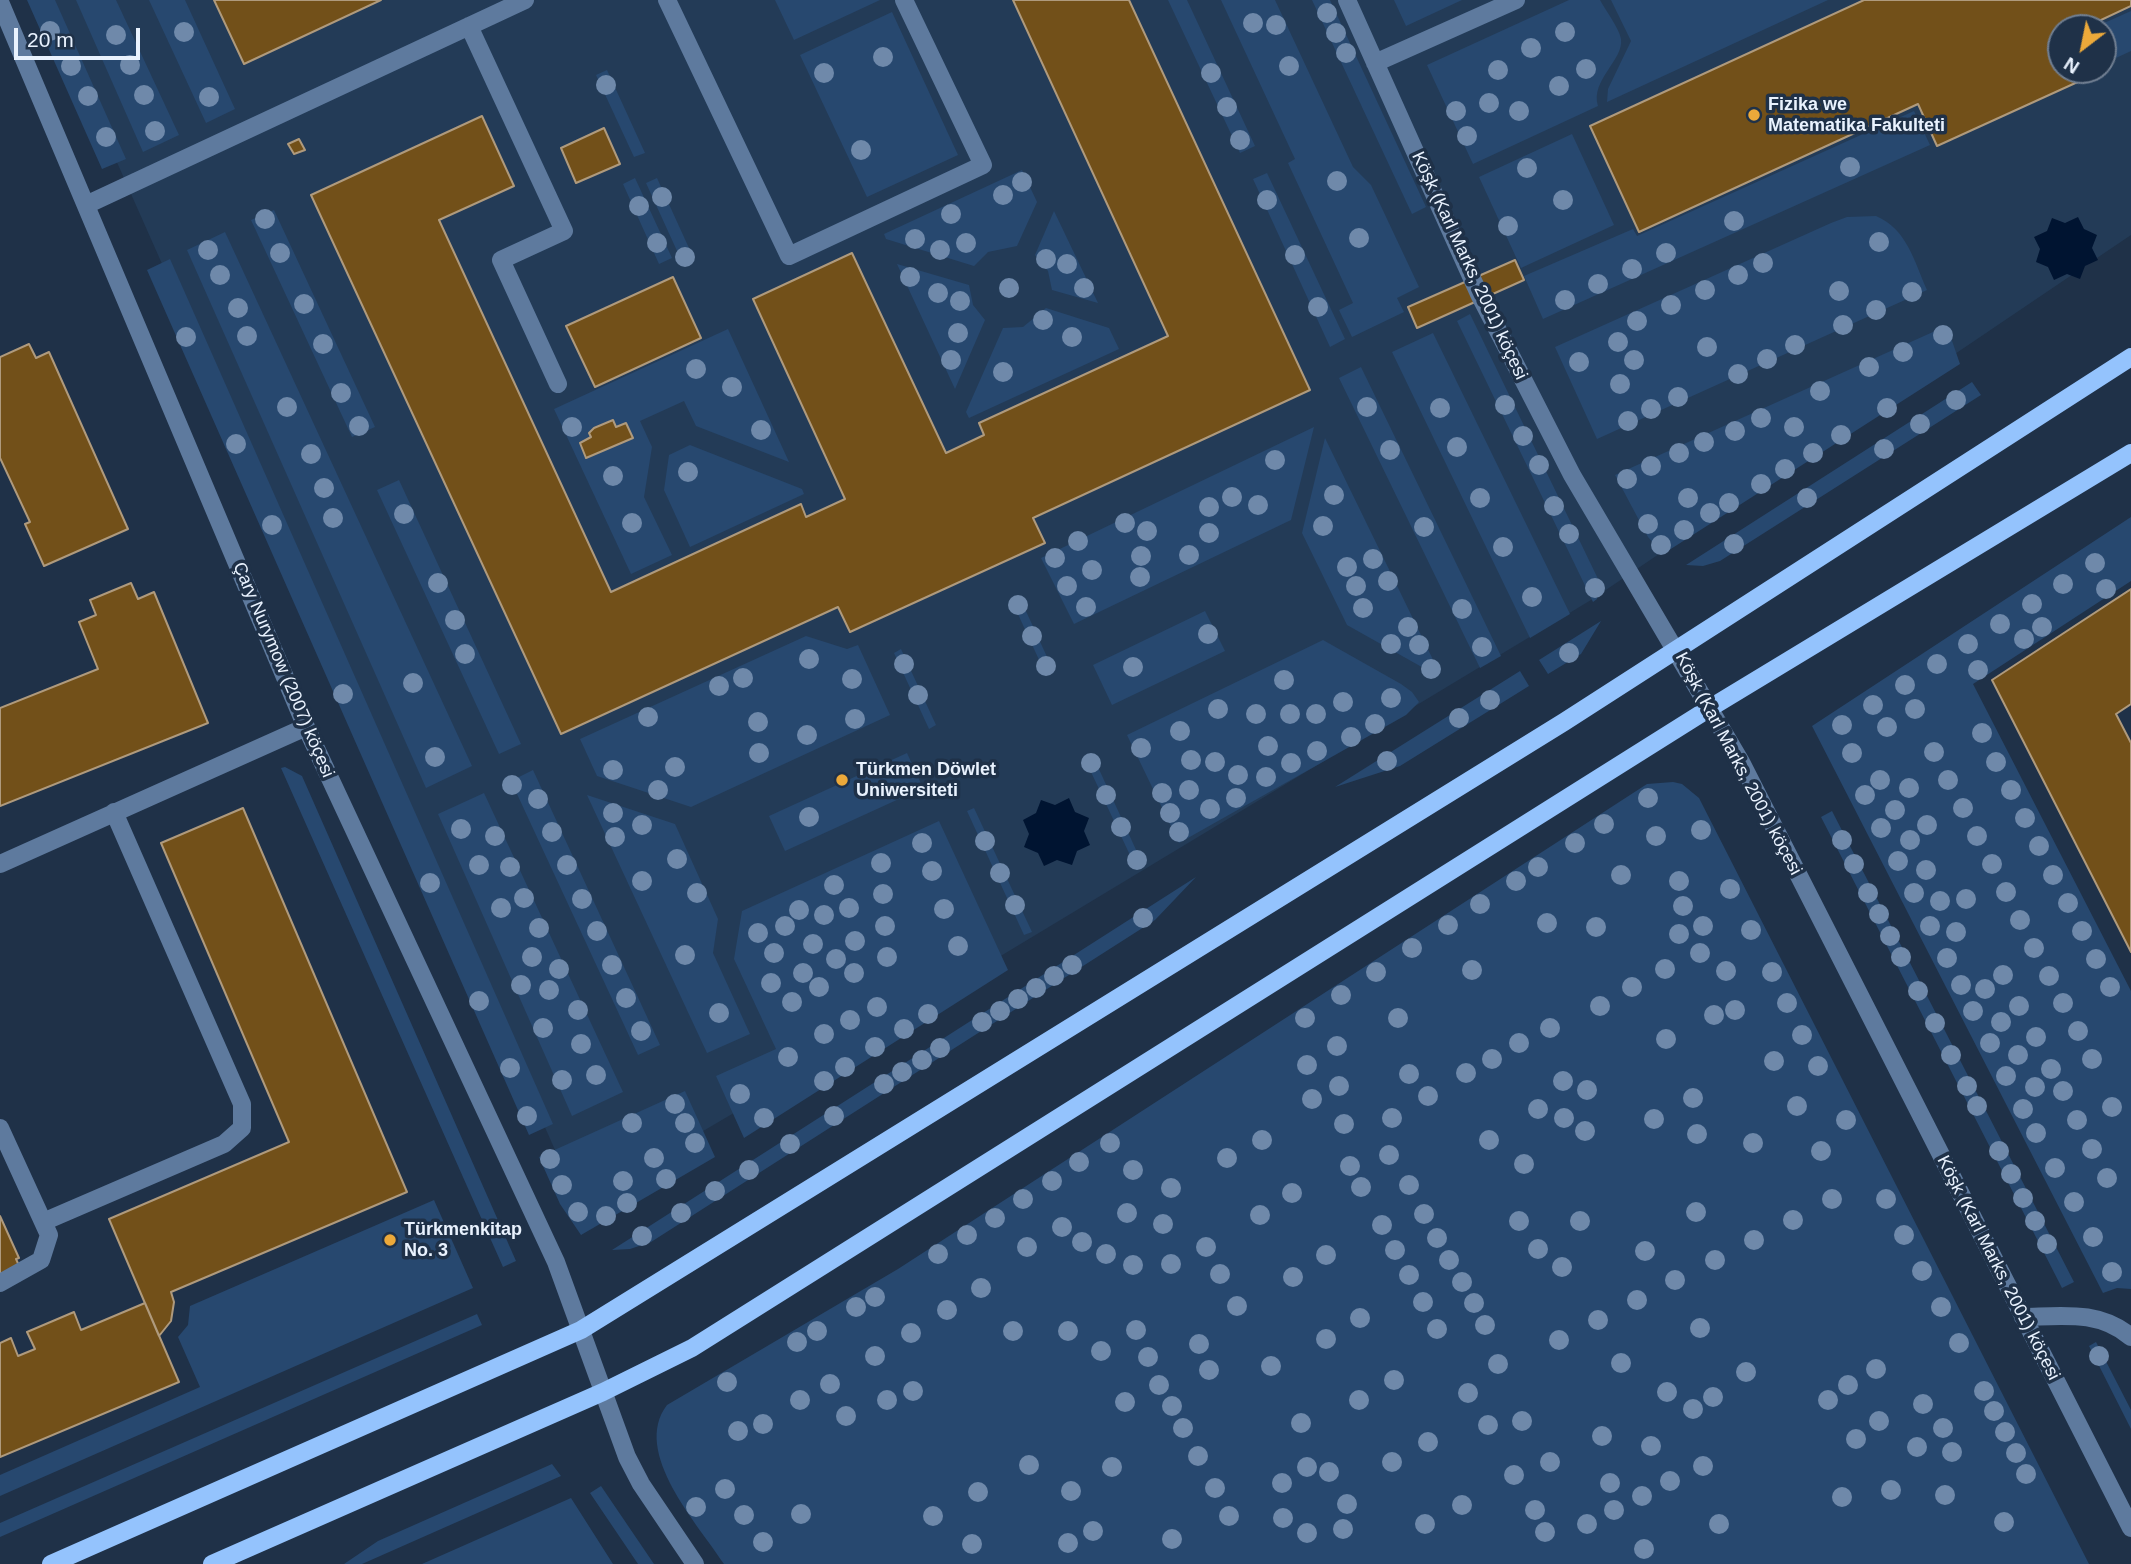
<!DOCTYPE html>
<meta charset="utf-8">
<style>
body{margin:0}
#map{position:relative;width:2131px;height:1564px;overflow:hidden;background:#1f3148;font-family:Helvetica,sans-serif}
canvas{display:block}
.north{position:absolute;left:2047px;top:14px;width:70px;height:70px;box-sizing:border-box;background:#1f3148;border:2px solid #707e91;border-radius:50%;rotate:212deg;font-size:19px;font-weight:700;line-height:28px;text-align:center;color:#e9f2fe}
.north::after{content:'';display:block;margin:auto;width:24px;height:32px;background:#eca93a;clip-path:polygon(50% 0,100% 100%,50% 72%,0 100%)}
.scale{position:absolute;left:14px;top:28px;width:126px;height:32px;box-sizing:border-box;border:4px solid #e9f2fe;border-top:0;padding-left:9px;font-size:21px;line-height:24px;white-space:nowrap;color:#e9f2fe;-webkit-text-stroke:5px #1f3148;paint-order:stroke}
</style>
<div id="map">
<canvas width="2131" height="1564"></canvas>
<div class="north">N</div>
<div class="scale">20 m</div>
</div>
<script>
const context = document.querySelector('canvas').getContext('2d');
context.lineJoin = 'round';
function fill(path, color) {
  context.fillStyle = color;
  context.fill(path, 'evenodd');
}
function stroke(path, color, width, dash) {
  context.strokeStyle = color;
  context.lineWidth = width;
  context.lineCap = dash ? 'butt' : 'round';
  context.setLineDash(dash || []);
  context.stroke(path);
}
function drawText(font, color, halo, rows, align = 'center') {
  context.font = font + ' Helvetica,sans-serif';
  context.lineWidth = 7;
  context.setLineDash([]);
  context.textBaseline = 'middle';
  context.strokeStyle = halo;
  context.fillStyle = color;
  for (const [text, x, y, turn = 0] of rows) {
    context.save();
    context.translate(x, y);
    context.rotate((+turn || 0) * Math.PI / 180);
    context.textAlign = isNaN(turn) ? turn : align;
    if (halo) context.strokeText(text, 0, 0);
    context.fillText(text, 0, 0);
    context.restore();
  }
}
fill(new Path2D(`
 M45,0H2131V235L1591,600L994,960L579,1204ZM2061,28H2103V70H2061Z`), '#233b57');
fill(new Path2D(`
 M27,0H55L126,159L102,169Z
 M76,0H116L179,135L143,152Z
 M149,0H185L235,109L206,123Z
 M775,0H880L794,40Z
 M1168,0H1187L1255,146L1240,153Z
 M1221,0H1275L1353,167L1371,185L1419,287L1397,298L1404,312L1352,337L1339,310L1353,303L1288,163L1295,159Z
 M1312,0H1330L1426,207L1412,214Z
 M1394,0H1462L1406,26Z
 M1569,0H1600C1606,11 1619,28 1621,39C1624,60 1590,80 1598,106L1473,164L1427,65Z
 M1611,0H1828L1607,102L1608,89L1631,41Z
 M2131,11V51L2103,64V28H2093Z
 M892,12L958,155L867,197L800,55Z
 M607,70L645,153L634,157L596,75Z
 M1914,111L1930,145L1543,319L1524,276L1633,229L1637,236Z
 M1572,134L1614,225L1521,268L1479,177Z
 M1022,170L1037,202L1017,246L988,252L974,266L886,239L884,234Z
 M1267,173L1345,339L1330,347L1253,179Z
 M635,178L672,258L659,264L623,184Z
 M657,178L694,259L683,264L646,183Z
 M274,210L375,427L352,437L251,220Z
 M1054,211L1098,303L1052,290L1048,271L1035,255Z
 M1876,216C1907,229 1914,261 1927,290L1597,439L1555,347L1831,223L1847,217Z
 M225,232L472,766L426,788L187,250Z
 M170,259L553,1124L529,1135L147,270Z
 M897,264L969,285L973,305L985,320L955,389Z
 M1046,308L1109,328L1119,349L969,418L966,412L1003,328L1023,327Z
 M1470,314L1600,583L1597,599L1593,602L1457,321Z
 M1944,327L1949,332L1960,364L1663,554L1648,537L1615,475Z
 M728,329L789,462L696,426L684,401L640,421L652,447L644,497L672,555L631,574L554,409Z
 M1433,333L1570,614L1530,638L1392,352Z
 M1361,367L1501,656L1480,668L1339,378Z
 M1972,382L1981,395L1720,561L1703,566L1686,565Z
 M1314,427L1291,520L1074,624L1041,558Z
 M1325,438L1440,674L1436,675L1347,625L1302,533Z
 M690,445L802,489L804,494L690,547L664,490L669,455Z
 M399,480L521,744L499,754L377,490Z
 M2131,517V581L1973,684L2131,991V1289L2117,1288L2103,1293L1812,726Z
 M1019,596L1054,672L1046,675L1011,599Z
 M1205,611L1225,651L1112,705L1093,665Z
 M1601,621L1581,654L1548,674L1539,660Z
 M806,636L847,649L858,645L890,715L691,807L597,776L580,739Z
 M1323,640L1401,684L1412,692L1419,702L1406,715L1179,843L1127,735Z
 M901,649L936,725L929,729L894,653Z
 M1520,671L1529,686L1400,766L1335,787Z
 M907,753L923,788L785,851L769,816Z
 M1092,754L1143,865L1136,868L1084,757Z
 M285,767L302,776L516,1261L503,1267L281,768Z
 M533,770L660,1045L638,1055L511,781Z
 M1673,782L1682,784L1699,798L2089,1564H724C698,1524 631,1452 667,1405L898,1269L1647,784Z
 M484,793L623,1092L572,1116L438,814Z
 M587,795L675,824L718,919L713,953L750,1034L707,1053Z
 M974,808L1032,932L1024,935L967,811Z
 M1832,811L2074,1282L2062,1288L1821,817Z
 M939,821L1008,970L744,1138L716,1076L776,1049L734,959L742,911Z
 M1196,877L1155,920L651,1242L630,1249L612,1250Z
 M685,1091L715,1157L581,1235L560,1204L539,1157Z
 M434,1200L473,1288L0,1496V1475L200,1387L178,1337L188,1325L190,1306Z
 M477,1314L482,1325L0,1537V1523Z
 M2096,1342L2131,1410V1429L2089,1346Z
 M552,1464L561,1476L362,1564H344L378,1541Z
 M601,1486L654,1564H638L590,1493Z
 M571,1498L613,1564H422Z`), '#27486f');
fill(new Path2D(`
 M2078,217L2084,229L2097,235L2092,248L2098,260L2085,266L2080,279L2067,274L2054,280L2048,267L2036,262L2040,249L2034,237L2047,231L2052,218L2065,223Z
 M1069,798L1075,812L1089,818L1084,831L1090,845L1077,851L1072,865L1057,860L1044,866L1038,853L1024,847L1029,834L1023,820L1036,813L1041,800L1055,805Z`), '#001431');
const building = new Path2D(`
 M214,0H381L244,64Z
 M1013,0H1129L1310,390L1033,518L1045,543L850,632L838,607L561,734L311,195L482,116L514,186L439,220L611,592L801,504L806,517L845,499L753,299L852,253L946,453L984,435L979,423L1168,336Z
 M1864,0H2131V6L2084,28H2061V70H2078L2082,80L1937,146L1918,104L1639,232L1590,126Z
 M604,128L620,164L576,183L561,148Z
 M299,139L305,150L294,154L288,144Z
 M1515,260L1524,280L1417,328L1408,307Z
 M673,277L701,338L595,387L566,326Z
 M29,344L36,358L49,352L128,529L44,566L25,524L30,522L0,458V357Z
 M613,420L616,427L626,423L633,438L586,458L580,443L591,437L589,433L594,428Z
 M131,583L138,599L154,592L208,723L0,806V708L98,669L79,622L96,615L90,600Z
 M2131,589V704L2116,714L2131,743V952L1992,680Z
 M243,808L407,1192L171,1292L174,1302L171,1321L159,1336L109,1219L289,1142L161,843Z
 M0,1216L19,1258L16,1259L21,1270L0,1280Z
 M145,1303L179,1382L0,1457V1343L11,1338L18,1356L35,1349L27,1332L74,1312L81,1330Z`);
fill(building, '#725019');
stroke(building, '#af9a7d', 2);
stroke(new Path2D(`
 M667,0L789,256L983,165L904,0
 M1347,0L1479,294L1508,350L1572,475L1741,762L2131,1528
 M0,2L306,727L556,1262L627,1457L641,1484L695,1564
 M469,26L564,231L501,260L558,384
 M1375,63L1516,0
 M86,205L525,0
 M0,864L306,727
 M0,1128L49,1235L41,1260L0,1283
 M43,1222L224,1144L242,1128V1104L114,812
 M2023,1317C2063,1316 2099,1310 2131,1337`), '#5e7a9e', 18);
stroke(new Path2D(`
 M51,1564L581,1330L1564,722L2131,357
 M212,1564L603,1392L692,1348L1710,708L2131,453`), '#94c3fd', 18);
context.fillStyle = '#6f89aa';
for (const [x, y] of [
 [1327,13],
 [1253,23],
 [1276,25],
 [50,31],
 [184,32],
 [1565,32],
 [1336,33],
 [116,35],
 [1531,48],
 [1346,53],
 [883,57],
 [130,65],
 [71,66],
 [1289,66],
 [1586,69],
 [1498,70],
 [824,73],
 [1211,73],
 [606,85],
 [1559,86],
 [144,95],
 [88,96],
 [209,97],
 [1489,103],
 [1227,107],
 [1456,111],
 [1519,111],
 [155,131],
 [1467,136],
 [106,137],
 [1240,140],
 [861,150],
 [1850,167],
 [1527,168],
 [1337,181],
 [1022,182],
 [1003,195],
 [662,197],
 [1267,200],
 [1563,200],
 [639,206],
 [951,214],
 [265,219],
 [1734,221],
 [1508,226],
 [1359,238],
 [915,239],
 [1879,242],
 [657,243],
 [966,243],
 [208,250],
 [940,250],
 [280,253],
 [1666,253],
 [1295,255],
 [685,257],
 [1046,259],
 [1763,263],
 [1067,264],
 [1632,269],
 [220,275],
 [1738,275],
 [910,277],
 [1598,284],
 [1009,288],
 [1084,288],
 [1705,290],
 [1839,291],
 [1912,292],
 [938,293],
 [1565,300],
 [960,301],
 [304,304],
 [1671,305],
 [1318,307],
 [238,308],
 [1876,310],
 [1043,320],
 [1637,321],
 [1843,325],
 [958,333],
 [1943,335],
 [247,336],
 [186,337],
 [1072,337],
 [1618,342],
 [323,344],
 [1795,345],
 [1707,347],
 [1903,352],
 [1767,359],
 [951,360],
 [1634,360],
 [1579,362],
 [1869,367],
 [696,369],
 [1003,372],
 [1738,374],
 [1620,384],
 [732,387],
 [1820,391],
 [341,393],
 [1678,397],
 [1956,400],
 [1505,405],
 [287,407],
 [1367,407],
 [1440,408],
 [1887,408],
 [1651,409],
 [1761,418],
 [1628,421],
 [1920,424],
 [359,426],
 [572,427],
 [1794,427],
 [761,430],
 [1735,431],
 [1841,435],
 [1523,436],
 [1704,442],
 [236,444],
 [1457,447],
 [1884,449],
 [1390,450],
 [1679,453],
 [1813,453],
 [311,454],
 [1275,460],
 [1539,465],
 [1651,466],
 [1785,469],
 [688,472],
 [613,476],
 [1627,479],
 [1761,484],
 [324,488],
 [1334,495],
 [1232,497],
 [1480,498],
 [1688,498],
 [1807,498],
 [1729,503],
 [1258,505],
 [1554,506],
 [1209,507],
 [1710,513],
 [404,514],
 [333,518],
 [632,523],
 [1125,523],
 [1648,524],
 [272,525],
 [1323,526],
 [1424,527],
 [1684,530],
 [1147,531],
 [1209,533],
 [1569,534],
 [1078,541],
 [1734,544],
 [1661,545],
 [1503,547],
 [1189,555],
 [1141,556],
 [1055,558],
 [1373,559],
 [2095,563],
 [1347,567],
 [1092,570],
 [1140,577],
 [1388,581],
 [438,583],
 [2063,584],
 [1067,586],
 [1356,586],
 [1595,588],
 [2106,589],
 [1532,597],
 [2032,604],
 [1018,605],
 [1086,607],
 [1363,608],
 [1462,609],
 [455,620],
 [2000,624],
 [1408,627],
 [2042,627],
 [1208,634],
 [1032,636],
 [2024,639],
 [1391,644],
 [1968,644],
 [1419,645],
 [1482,647],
 [1569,653],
 [465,654],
 [809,659],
 [904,664],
 [1937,664],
 [1046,666],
 [1133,667],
 [1431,669],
 [1978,670],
 [743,678],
 [852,679],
 [1284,680],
 [413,683],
 [1905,685],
 [719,686],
 [343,694],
 [918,695],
 [1391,698],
 [1490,700],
 [1343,702],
 [1873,705],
 [1218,709],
 [1915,709],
 [1256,714],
 [1290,714],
 [1316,714],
 [648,717],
 [1459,718],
 [855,719],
 [758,722],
 [1375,724],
 [1842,725],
 [1887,727],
 [1180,731],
 [1982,733],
 [807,735],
 [1351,737],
 [1268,746],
 [1141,748],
 [1317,751],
 [1934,752],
 [759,753],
 [1852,753],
 [435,757],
 [1191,760],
 [1387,761],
 [1215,762],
 [1996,762],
 [1091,763],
 [1291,763],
 [675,767],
 [613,770],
 [1238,775],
 [1266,777],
 [1880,780],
 [1948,780],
 [512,785],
 [1909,788],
 [658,790],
 [1189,790],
 [2011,790],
 [1162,793],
 [1106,795],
 [1865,795],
 [1236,798],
 [1648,798],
 [538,799],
 [1963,808],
 [1210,809],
 [1895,810],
 [613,813],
 [1170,813],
 [809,817],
 [2025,818],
 [1604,824],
 [642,825],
 [1927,825],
 [1121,827],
 [1881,828],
 [461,829],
 [1701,830],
 [552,832],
 [1179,832],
 [495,836],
 [1656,836],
 [1977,836],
 [615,837],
 [1842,840],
 [1910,840],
 [985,841],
 [922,843],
 [1575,843],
 [2039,846],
 [677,859],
 [1137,860],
 [1898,861],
 [881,863],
 [1854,864],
 [1992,864],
 [479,865],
 [567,865],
 [510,867],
 [1538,867],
 [1926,870],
 [932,871],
 [1000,873],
 [1621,875],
 [2053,875],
 [642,881],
 [1516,881],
 [1679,881],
 [430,883],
 [834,885],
 [1730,889],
 [2006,892],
 [697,893],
 [1868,893],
 [1914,893],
 [883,894],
 [524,898],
 [582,899],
 [1966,899],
 [1940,901],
 [2068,903],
 [1480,904],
 [1015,905],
 [1683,906],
 [501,908],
 [849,908],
 [944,909],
 [799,910],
 [1879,914],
 [824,915],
 [1143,918],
 [2020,920],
 [1547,923],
 [1448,925],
 [785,926],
 [885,926],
 [1703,926],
 [1930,926],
 [1596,927],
 [539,928],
 [1751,930],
 [597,931],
 [2082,931],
 [1956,932],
 [758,933],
 [1679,934],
 [1890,936],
 [855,941],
 [813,944],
 [958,946],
 [1412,948],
 [2034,948],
 [774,953],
 [1700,953],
 [685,955],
 [532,957],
 [887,957],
 [1901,957],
 [1947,958],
 [836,959],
 [2096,959],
 [612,965],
 [1072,965],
 [559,969],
 [1665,969],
 [1472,970],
 [1726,971],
 [1376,972],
 [1772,972],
 [803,973],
 [854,973],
 [2003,975],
 [1054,976],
 [2049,976],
 [771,983],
 [521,985],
 [1961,985],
 [819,987],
 [1632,987],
 [2110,987],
 [1036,988],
 [1985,989],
 [549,990],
 [1918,991],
 [1341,995],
 [626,998],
 [1018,999],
 [479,1001],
 [792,1002],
 [1787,1003],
 [2063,1003],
 [1600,1006],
 [2019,1006],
 [877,1007],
 [578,1010],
 [1735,1010],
 [1000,1011],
 [1973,1011],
 [719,1013],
 [928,1014],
 [1714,1015],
 [1305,1018],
 [1398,1018],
 [850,1020],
 [982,1022],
 [2001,1022],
 [1935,1023],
 [543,1028],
 [1550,1028],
 [904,1029],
 [641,1031],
 [2078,1031],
 [824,1034],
 [1802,1035],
 [2036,1037],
 [1666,1039],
 [1519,1043],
 [1990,1043],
 [581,1044],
 [1337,1046],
 [875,1047],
 [940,1048],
 [1951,1055],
 [2018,1055],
 [788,1057],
 [1492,1059],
 [2092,1059],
 [922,1060],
 [1774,1061],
 [1307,1065],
 [1818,1066],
 [845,1067],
 [510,1068],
 [2051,1069],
 [902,1072],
 [1466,1073],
 [1409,1074],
 [596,1075],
 [2006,1076],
 [562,1080],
 [824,1081],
 [1563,1081],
 [884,1084],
 [1339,1086],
 [1967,1086],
 [2035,1087],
 [1587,1090],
 [2063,1091],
 [740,1094],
 [1428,1096],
 [1693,1098],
 [1312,1099],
 [675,1104],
 [1797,1106],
 [1977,1106],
 [2112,1107],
 [1538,1109],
 [2023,1109],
 [527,1116],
 [834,1116],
 [764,1118],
 [1392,1118],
 [1564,1118],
 [1654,1119],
 [1846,1120],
 [2077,1120],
 [632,1123],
 [685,1123],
 [1344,1124],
 [1585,1131],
 [2036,1133],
 [1697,1134],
 [1262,1140],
 [1489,1140],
 [695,1143],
 [1110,1143],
 [1753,1143],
 [790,1144],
 [2092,1149],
 [1821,1151],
 [1999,1151],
 [1389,1155],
 [654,1158],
 [1227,1158],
 [550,1159],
 [1079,1162],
 [1524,1164],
 [1350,1166],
 [2055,1168],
 [749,1170],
 [1133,1170],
 [2011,1174],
 [2107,1178],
 [666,1179],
 [623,1181],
 [1052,1181],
 [562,1185],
 [1409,1185],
 [1361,1187],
 [1171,1188],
 [715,1191],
 [1292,1193],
 [2023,1198],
 [1023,1199],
 [1832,1199],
 [1886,1199],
 [2074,1202],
 [627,1203],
 [578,1212],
 [1696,1212],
 [681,1213],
 [1127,1213],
 [1424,1214],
 [1260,1215],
 [606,1216],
 [995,1218],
 [1793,1220],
 [1519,1221],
 [1580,1221],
 [2035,1221],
 [1163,1224],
 [1382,1225],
 [1062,1227],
 [967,1235],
 [1904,1235],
 [642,1236],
 [2093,1237],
 [1437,1238],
 [1754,1240],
 [1082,1242],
 [2047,1244],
 [1027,1247],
 [1206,1247],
 [1538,1249],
 [1395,1250],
 [1645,1251],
 [938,1254],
 [1106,1254],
 [1326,1255],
 [1449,1260],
 [1715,1260],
 [1171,1264],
 [1133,1265],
 [1562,1267],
 [1922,1271],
 [2112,1272],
 [1220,1274],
 [1409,1275],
 [1293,1277],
 [1675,1280],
 [1462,1282],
 [981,1288],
 [875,1297],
 [1637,1300],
 [1423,1302],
 [1474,1303],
 [1237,1306],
 [856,1307],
 [1941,1307],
 [947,1310],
 [1360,1318],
 [1598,1320],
 [1485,1325],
 [1700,1328],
 [1437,1329],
 [1136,1330],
 [817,1331],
 [1013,1331],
 [1068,1331],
 [911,1333],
 [1326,1339],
 [1559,1340],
 [797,1342],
 [1959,1343],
 [1199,1344],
 [1101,1351],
 [875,1356],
 [2099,1356],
 [1148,1357],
 [1621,1363],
 [1498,1364],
 [1271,1366],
 [1876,1369],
 [1209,1370],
 [1746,1372],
 [1394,1380],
 [727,1382],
 [830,1384],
 [1159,1385],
 [1848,1385],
 [913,1391],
 [1984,1391],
 [1667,1392],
 [1468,1393],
 [1713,1397],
 [800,1400],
 [887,1400],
 [1359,1400],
 [1828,1400],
 [1125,1402],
 [1923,1404],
 [1172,1406],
 [1693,1409],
 [1994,1411],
 [846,1416],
 [1522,1421],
 [1879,1421],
 [1301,1423],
 [763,1424],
 [1488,1425],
 [1183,1428],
 [1943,1428],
 [738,1431],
 [2005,1432],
 [1602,1436],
 [1856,1439],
 [1428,1442],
 [1651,1446],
 [1917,1447],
 [1952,1452],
 [2016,1453],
 [1198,1456],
 [1392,1462],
 [1550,1462],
 [1029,1465],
 [1703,1466],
 [1112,1467],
 [1307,1467],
 [1329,1472],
 [2026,1474],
 [1514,1475],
 [1670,1481],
 [1282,1483],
 [1610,1483],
 [1215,1488],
 [725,1489],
 [1891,1490],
 [1071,1491],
 [978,1492],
 [1945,1495],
 [1642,1496],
 [1842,1497],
 [1347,1504],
 [1462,1505],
 [696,1507],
 [1535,1510],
 [1614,1510],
 [801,1514],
 [744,1515],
 [933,1516],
 [1229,1516],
 [1283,1518],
 [2004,1522],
 [1425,1524],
 [1587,1524],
 [1719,1524],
 [1343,1529],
 [1093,1531],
 [1545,1532],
 [1307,1533],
 [1172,1539],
 [763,1542],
 [1068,1543],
 [972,1544],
 [1644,1549]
]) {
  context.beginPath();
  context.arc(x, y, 10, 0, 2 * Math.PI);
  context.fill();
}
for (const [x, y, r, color] of [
 [1754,115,7,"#eca93a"],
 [842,780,7,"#eca93a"],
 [390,1240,7,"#eca93a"]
]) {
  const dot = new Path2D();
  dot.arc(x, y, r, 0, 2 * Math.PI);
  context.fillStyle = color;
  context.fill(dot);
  stroke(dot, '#1f3148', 2.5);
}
drawText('bold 18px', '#e9f2fe', '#1f3148', [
 ["Fizika we",1768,105],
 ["Matematika Fakulteti",1768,126],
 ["Türkmen Döwlet",856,770],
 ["Uniwersiteti",856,791],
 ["Türkmenkitap",404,1230],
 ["No. 3",404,1251]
], 'left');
drawText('18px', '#e9f2fe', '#1f3148', [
 ["Köşk (Karl Marks, 2001) köçesi",1469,266,65],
 ["Çary Nurymow (2007) köçesi",283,670,67],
 ["Köşk (Karl Marks, 2001) köçesi",1738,764,62],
 ["Köşk (Karl Marks, 2001) köçesi",1998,1268,63]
]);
</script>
